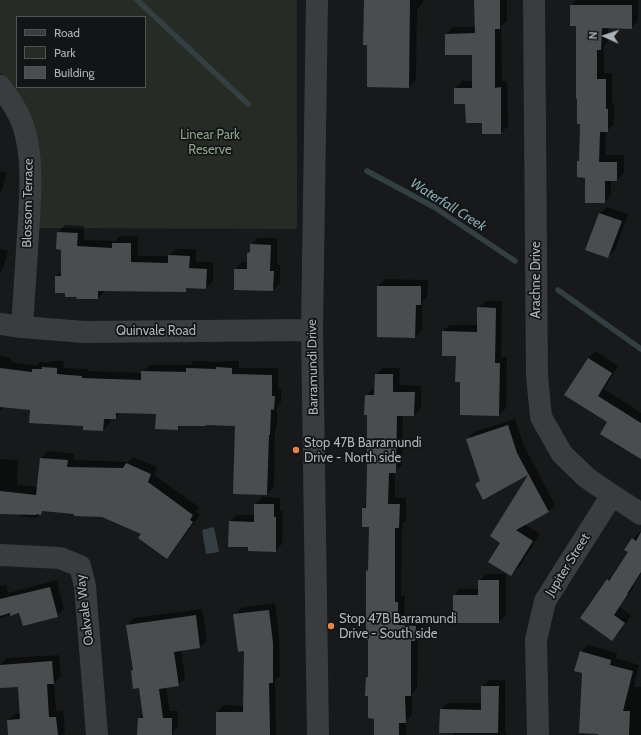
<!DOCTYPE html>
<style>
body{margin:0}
#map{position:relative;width:641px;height:735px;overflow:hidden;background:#18191a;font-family:Cabin,sans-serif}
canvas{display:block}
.legend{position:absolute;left:16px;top:16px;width:130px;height:72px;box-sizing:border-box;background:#131415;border:1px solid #505456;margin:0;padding:5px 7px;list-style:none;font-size:12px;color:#acb3b8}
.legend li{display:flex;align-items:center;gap:8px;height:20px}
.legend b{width:20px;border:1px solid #505456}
.north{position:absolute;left:585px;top:16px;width:40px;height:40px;-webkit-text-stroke:3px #131415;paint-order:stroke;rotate:273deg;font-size:11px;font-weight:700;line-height:16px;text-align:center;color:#acb3b8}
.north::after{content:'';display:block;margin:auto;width:14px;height:18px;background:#acb3b8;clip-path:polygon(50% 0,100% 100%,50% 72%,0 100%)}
</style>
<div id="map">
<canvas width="641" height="735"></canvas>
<ul class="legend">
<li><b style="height:5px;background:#3a3c3f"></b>Road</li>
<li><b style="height:11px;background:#262c25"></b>Park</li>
<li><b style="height:11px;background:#4a4c4f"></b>Building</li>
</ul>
<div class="north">N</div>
</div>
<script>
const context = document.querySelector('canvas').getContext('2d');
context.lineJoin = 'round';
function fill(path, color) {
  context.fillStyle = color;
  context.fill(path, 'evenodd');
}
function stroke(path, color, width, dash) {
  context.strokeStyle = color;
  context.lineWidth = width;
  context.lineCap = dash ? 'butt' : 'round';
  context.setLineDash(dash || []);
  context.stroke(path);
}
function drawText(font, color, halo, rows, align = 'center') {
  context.font = font + ' Cabin,sans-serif';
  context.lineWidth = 3.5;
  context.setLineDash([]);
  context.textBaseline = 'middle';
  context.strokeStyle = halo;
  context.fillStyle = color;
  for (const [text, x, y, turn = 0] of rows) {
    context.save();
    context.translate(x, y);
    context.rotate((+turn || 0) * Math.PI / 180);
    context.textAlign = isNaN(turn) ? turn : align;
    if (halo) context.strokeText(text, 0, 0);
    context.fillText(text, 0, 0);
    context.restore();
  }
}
fill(new Path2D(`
 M0,0H297V229L39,228L12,85L0,73ZM17,17H145V87H17Z`), '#262c25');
fill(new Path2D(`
 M214,527L219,552L206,554L202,530Z`), '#333f42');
fill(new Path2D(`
 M365,0H423V3L417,9L416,80L409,87L368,44Z
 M475,0H507V21L501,26L502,81H507L508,126L501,133L483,122L466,102L455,88L462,81H473V54L446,34L453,27H475Z
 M576,0H638V21L631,28L608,27V42L604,46V73H612V103H614V124L607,131H606L605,155H624V173L617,180H611V195L604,202L586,177L578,162L580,159L581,123L577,25L571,5Z
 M0,171L7,173L1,192L0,193Z
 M607,207L628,214L615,250L608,257L600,213Z
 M65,225L84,226V240L115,241L120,236H138V256H169L176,249H196V262H213V281L206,288L188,287L185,290H104V292L98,298L78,296L66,292L56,276L62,271V249L58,232Z
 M258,238H277V265H280V283L273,290L235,269L242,262H248V253L251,250V245Z
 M0,249L8,251L2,271L0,273Z
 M385,279L428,280L427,297L422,302V330L415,337L378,336V286Z
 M485,301H502L501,357H507L506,408L499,415L461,381L457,355L443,331L450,325H478V308Z
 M595,351L618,366L604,389L641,413V458L608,422L565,395L588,358Z
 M0,356L11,358V362L37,366L40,362L48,363L50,361H64L63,368L89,369L88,371L142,373V372L149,365H190L194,361L223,362L224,361H239V368H278V389H281V402L277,406V427L275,429L274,487L267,494L236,425L207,424L206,425H182L178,429L157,413L121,412L115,418H110V423L103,430L31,410L5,406L1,410H0Z
 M383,368H400L399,385L421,386V408L414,415H403L402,465L395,472V498H406V520L402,524L401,596H405L404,619H422V633L418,637L417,688L412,694V715L406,721V735H375V718L369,695L367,677L370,674L367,571L370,569V526L363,508L367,504L368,414L366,395L373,388H376V374Z
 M515,419L524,446L555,505L548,512L524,524L540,534L520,566L512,573L501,542L491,536L531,473L484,498L476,484L481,480L467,439L474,432Z
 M48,451L74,454V460L128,462L133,457L157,467L154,475L199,507L196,512L200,515L173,551L167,558L142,534L102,516L44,510L36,518L20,516V514L0,513V459L18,460L17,485L38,487L41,458Z
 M262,497L280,498V510L283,511L282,544L275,551L249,546L230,522L236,515H255V504Z
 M640,532L641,533V574L633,586L634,587L620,607L631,616L619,633L612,640L607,580L614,573L629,552L633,539Z
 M486,574H506V615L499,622L454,596L460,589H479V581Z
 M57,580L64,609L57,616L20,613L0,618V584L1,586L6,585L8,593Z
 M275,603L279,635L280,676L275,680L276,735H217V712L224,705L244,706L245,650L234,615L241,608Z
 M202,609L207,641L200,647L181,650L185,678L178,685L166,687L170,711H178V727L173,732V735H138L139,718L143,713L139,687L132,671L134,669L127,625L134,618Z
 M588,645L617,653L616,658L639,665L634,687H641V735H601L584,672L581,652Z
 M59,655L61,676L54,683L56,711L63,710L65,732L63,735H9L8,720L15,714L20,713L19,686L0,669V665L7,658Z
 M489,680H505V734H507V735H453V732L441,710L447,703H482V687Z`), '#0007');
stroke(new Path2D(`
 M137,0L248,104
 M367,171L434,207L515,261
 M558,290L641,349`), '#333f42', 5.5);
fill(new Path2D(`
 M364,0H410L409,88L367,87V45H363Z
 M474,0H500V29H495V88L501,87V134H482V123H466L465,104H454V88H472V55H445V34L475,33Z
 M570,5H632V29L602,28L601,50H597V79H606V109H608V132H600L599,162H617V181H605V203H585V178L577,177V161H579L580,124H577V99H576V26H570Z
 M599,213L622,221L608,258L585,250Z
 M57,232L78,233L77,246L112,248V243H131V262L168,263V255L190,256L189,268L207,269L206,289L186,288V292L98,291V299H76L77,297H65V293H55V276H61V250L56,249Z
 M250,244L271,245L270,271H274L273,291L234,290V269H247V253L250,252Z
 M377,286H421V305H416L415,338L377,337Z
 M477,307L496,308L495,363H500L499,416L460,415V382H455L456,356H442V331L477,332Z
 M588,358L612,373L598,396L641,423V459L600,434L607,422L564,395Z
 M42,367L57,368V374L82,376V378L141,380V371L186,372V368L216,369V367L232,368V374L272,375V396H275L274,410L271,409L270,435H269L267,495L233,494L235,426L206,425V426H178V430L155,429L156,414L116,413V419H104L103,431L83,430V426L29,423L30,410L0,407V368L32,372V369H42Z
 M375,374H393V392H415L414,416H397L396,473H389L388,504H400L399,528H395V602H398V625L416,626L415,641H411V696H405L406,723H399V735H374V719L368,718V696H365L366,677H368V640H366V570L368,571L369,527H362V508H366L367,472V415H364L365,395H374Z
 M508,425L517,453L549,512L516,530L533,541L511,576L488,562L500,543L490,536L528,475L483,500L475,484L480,481L466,439Z
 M40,458L68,460L67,467L123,468L126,463L151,474L148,482L193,515L190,520L193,522L167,559L138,538L141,534L102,517L74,516V514L42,511L41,515L36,514V515L0,514V491L36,495Z
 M254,504H274V517H276V552L248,551V547H228L229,521L254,522Z
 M641,532V572L627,594H628L614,615L625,623L612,641L580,618L607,579L609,581L628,552L624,550L632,538L636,541Z
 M478,580H499V623H453V595H478Z
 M50,587L58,617L23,626L19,613L10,616V613L0,616V599Z
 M269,610L273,643V683H269L270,735H216V712H243L244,651L238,652L233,614Z
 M196,615L200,648L174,652L179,686L159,689L163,718H172V735H137L138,718H143L139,688L133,689L131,671L133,670L126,625Z
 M580,651L611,660L610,665L633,671L623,711H630L629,735H598V734L579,733L582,673L574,671Z
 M52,661L54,684H47L49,717H56L58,735H8L7,720L20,719L18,687L0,688V665Z
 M481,686H499L498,733H439L440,709L481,710Z`), '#4a4c4f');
stroke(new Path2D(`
 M317,0L312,330L318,735
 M534,0L537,376L541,417L562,454L587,478L612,495L641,514
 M0,86C10,99 19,112 24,128C34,161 30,202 28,235C26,266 24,296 22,327
 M0,324L22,327L84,332L312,330
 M0,555L60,558L80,566L85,586L97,735
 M538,735L536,640L545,601L612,495`), '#3a3c3f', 22);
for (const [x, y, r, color] of [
 [296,450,4,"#df854c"],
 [331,626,4,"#df854c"]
]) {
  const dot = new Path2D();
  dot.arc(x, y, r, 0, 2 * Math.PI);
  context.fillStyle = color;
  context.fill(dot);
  stroke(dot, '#131415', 1.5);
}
drawText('13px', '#8ba185', '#131415', [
 ["Linear Park",210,135],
 ["Reserve",210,150]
]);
drawText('13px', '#acb3b8', '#131415', [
 ["Blossom Terrace",28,203,-89],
 ["Arachne Drive",536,280,-90],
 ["Quinvale Road",156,331],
 ["Barramundi Drive",313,367,-91],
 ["Jupiter Street",568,565,-58],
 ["Oakvale Way",85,610,-97]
]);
drawText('13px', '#acb3b8', '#131415', [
 ["Stop 47B Barramundi",304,443],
 ["Drive - North side",304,458],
 ["Stop 47B Barramundi",339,619],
 ["Drive - South side",339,634]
], 'left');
drawText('italic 14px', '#87a8af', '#131415', [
 ["Waterfall Creek",448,205,32]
]);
</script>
